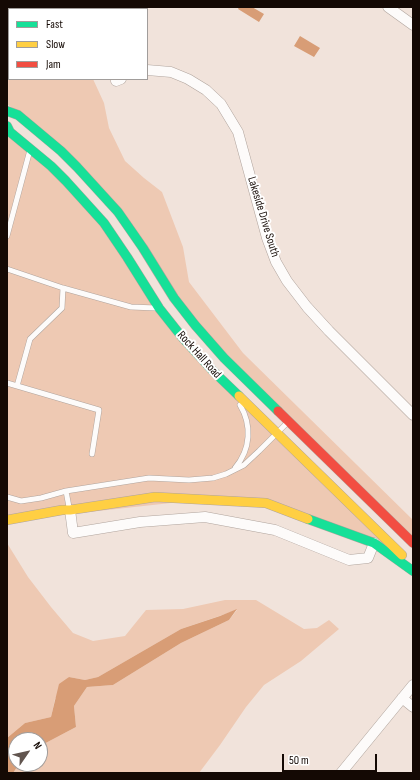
<!DOCTYPE html>
<style>
body{margin:0}
#map{position:relative;width:420px;height:780px;overflow:hidden;background:#f1e3db;font-family:"Sofia Sans Condensed",sans-serif}
canvas{display:block}
.frame{position:absolute;inset:0;border:8px solid #140904;pointer-events:none}
.legend{position:absolute;left:8px;top:8px;width:140px;height:72px;box-sizing:border-box;background:#fff;border:1px solid #a19d9b;margin:0;padding:5px 7px;list-style:none;font-size:12px;color:#140904}
.legend li{display:flex;align-items:center;gap:8px;height:20px}
.legend b{width:20px;border:1px solid #a19d9b}
.north{position:absolute;left:8px;top:732px;width:40px;height:40px;box-sizing:border-box;background:#fff;border:1px solid #a19d9b;border-radius:50%;rotate:56deg;font-size:11px;font-weight:700;line-height:16px;text-align:center;color:#140904}
.north::after{content:'';display:block;margin:auto;width:14px;height:18px;background:#61554f;clip-path:polygon(50% 0,100% 100%,50% 72%,0 100%)}
.scale{position:absolute;left:282px;top:754px;width:95px;height:18px;box-sizing:border-box;border:2px solid #140904;border-top:0;padding-left:5px;font-size:12px;line-height:14px;white-space:nowrap;color:#140904;-webkit-text-stroke:3px #fff;paint-order:stroke}
</style>
<div id="map">
<canvas width="420" height="780"></canvas>
<div class="frame"></div>
<ul class="legend">
<li><b style="height:5px;background:#16e098"></b>Fast</li>
<li><b style="height:5px;background:#ffcf43"></b>Slow</li>
<li><b style="height:5px;background:#f24e42"></b>Jam</li>
</ul>
<div class="north">N</div>
<div class="scale">50 m</div>
</div>
<script>
const context = document.querySelector('canvas').getContext('2d');
context.lineJoin = 'round';
function fill(path, color) {
  context.fillStyle = color;
  context.fill(path, 'evenodd');
}
function stroke(path, color, width, dash) {
  context.strokeStyle = color;
  context.lineWidth = width;
  context.lineCap = dash ? 'butt' : 'round';
  context.setLineDash(dash || []);
  context.stroke(path);
}
function drawText(font, color, halo, rows, align = 'center') {
  context.font = font + ' "Sofia Sans Condensed",sans-serif';
  context.lineWidth = 4;
  context.setLineDash([]);
  context.textBaseline = 'middle';
  context.strokeStyle = halo;
  context.fillStyle = color;
  for (const [text, x, y, turn = 0] of rows) {
    context.save();
    context.translate(x, y);
    context.rotate((+turn || 0) * Math.PI / 180);
    context.textAlign = isNaN(turn) ? turn : align;
    if (halo) context.strokeText(text, 0, 0);
    context.fillText(text, 0, 0);
    context.restore();
  }
}
fill(new Path2D(`
 M27,7H96V9H26Z
 M7,72L9,79H93L104,103L109,128L125,161L144,178L162,192L183,247L189,282L243,353L413,520V540L198,325L97,184L24,117L7,104Z
 M7,134L59,174L103,226L169,325L400,553L268,505L189,501L7,521Z
 M7,543L28,577L51,607L73,633L93,641L125,636L146,610L183,609L225,600H256L304,629L317,628L329,620L339,629L301,661L264,685L246,707L220,745L199,773H13L19,764H40V746L76,727L74,706L87,687L113,685L181,643L229,620L237,610L181,629L98,677L85,680L69,677L55,699L51,717L25,723L7,738Z`), '#eec9b3');
fill(new Path2D(`
 M239,7H252L264,14L259,22L238,9Z
 M300,36L320,48L314,57L294,46Z
 M237,609L229,620L181,643L113,685L87,687L74,706L76,727L40,746V740H16V764H19L13,773H7V738L25,723L51,717L59,684L69,677L85,680L98,677L181,629L220,616Z`), '#d89d76');
const lane = new Path2D(`
 M7,236L30,150
 M7,269L63,288L131,307L156,308
 M7,383L99,410L92,454
 M17,386L30,339L62,308L63,288
 M235,468C251,449 252,425 240,405
 M7,497L21,501L41,498L66,491
 M69,507L66,491L149,478L189,480L213,478L226,474L244,465L259,451L287,423`);
const street = new Path2D(`
 M388,7L413,25
 M147,70L171,72L188,79L206,90L221,104L238,132L267,238L276,262L287,281L307,307L329,331L413,415
 M116,81L121,79
 M70,510L73,533L140,522L205,517L275,530L349,560L368,558L374,543
 M402,698L413,707
 M341,773L413,685`);
const fast = new Path2D(`
 M26,7V9
 M7,111L18,115L61,151L77,167L118,212L143,248L174,298L195,325L224,358L278,411
 M7,126L10,132L51,166L66,181L104,223L127,257L159,308L182,337L213,371L239,396
 M308,519L374,543L413,571`);
const slow = new Path2D(`
 M239,396L402,555
 M7,520L62,510H70L155,497L266,503L308,519`);
const jam = new Path2D(`
 M7,72L9,65
 M278,411L413,543`);
stroke(lane, '#b0a49d', 6);
stroke(street, '#b0a49d', 11);
stroke(fast, '#b0a49d', 10);
stroke(slow, '#b0a49d', 10);
stroke(jam, '#b0a49d', 10);
stroke(lane, '#fdfbfa', 5);
stroke(street, '#fdfbfa', 10);
stroke(fast, '#16e098', 9);
stroke(slow, '#ffcf43', 9);
stroke(jam, '#f24e42', 9);
drawText('12px', '#140904', '#fff', [
 ["Lakeside Drive South",263,217,73],
 ["Rock Hall Road",199,355,48]
]);
</script>
